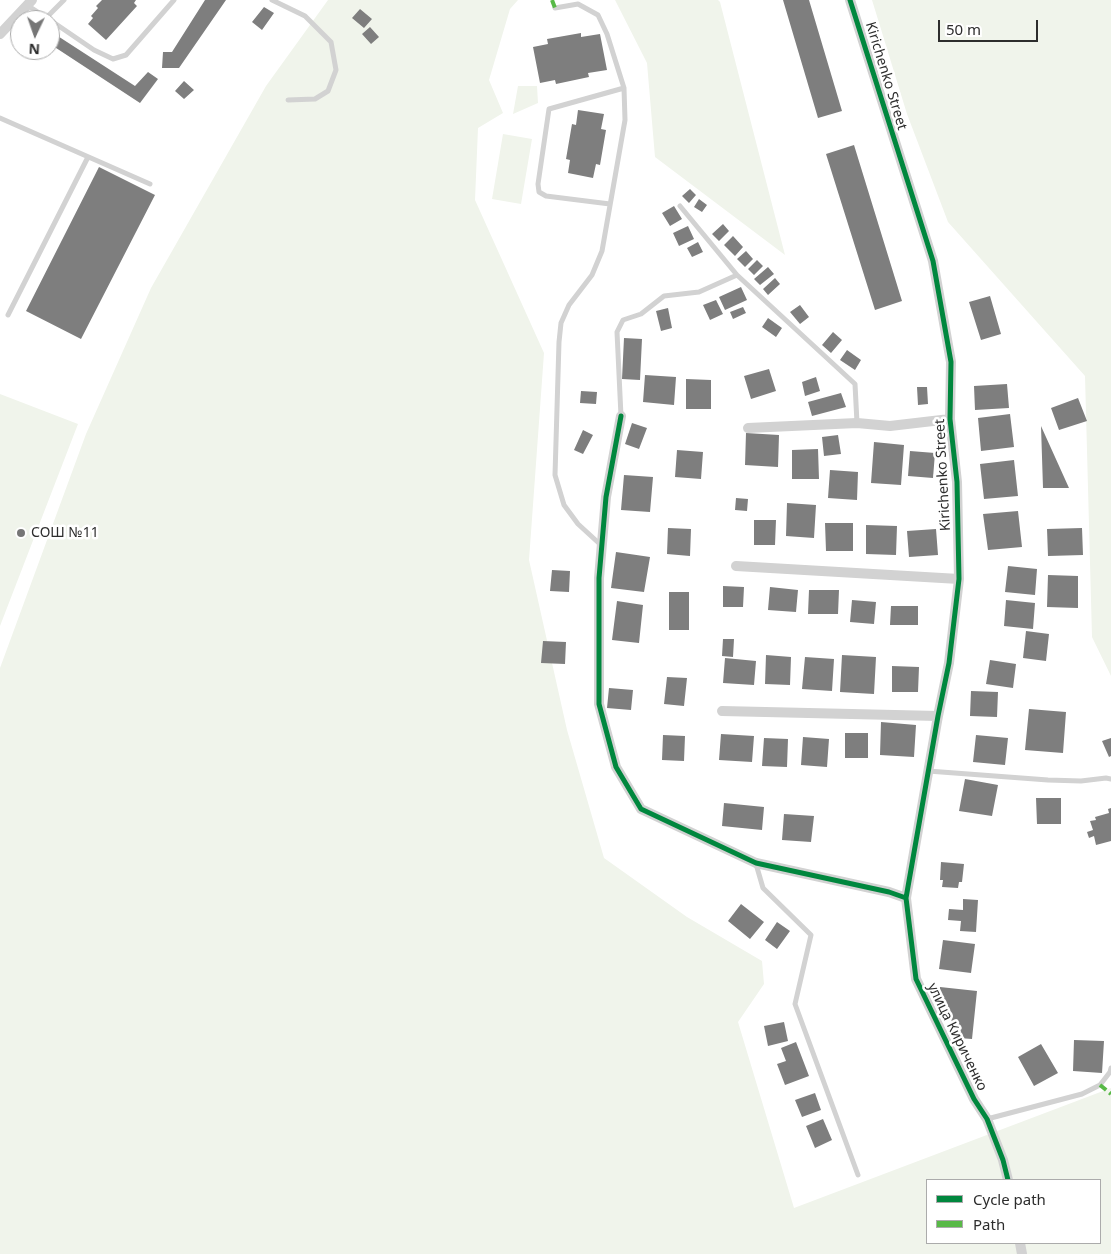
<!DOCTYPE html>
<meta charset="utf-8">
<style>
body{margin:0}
#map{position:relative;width:1111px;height:1254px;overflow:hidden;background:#fff;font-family:"Noto Sans",sans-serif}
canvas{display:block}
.legend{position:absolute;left:926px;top:1179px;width:175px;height:65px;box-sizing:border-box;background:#fff;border:1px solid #ababab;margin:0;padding:6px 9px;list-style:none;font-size:15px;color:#2d2d2d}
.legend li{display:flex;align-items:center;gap:10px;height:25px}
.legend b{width:25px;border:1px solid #ababab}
.north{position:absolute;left:10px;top:10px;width:50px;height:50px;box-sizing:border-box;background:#fff;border:1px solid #ababab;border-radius:50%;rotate:183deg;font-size:14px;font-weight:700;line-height:20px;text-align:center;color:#2d2d2d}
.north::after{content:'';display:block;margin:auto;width:18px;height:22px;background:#767676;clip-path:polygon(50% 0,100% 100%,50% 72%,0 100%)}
.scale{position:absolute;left:938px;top:20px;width:100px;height:22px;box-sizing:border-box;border:2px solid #2d2d2d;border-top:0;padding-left:6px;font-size:15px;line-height:18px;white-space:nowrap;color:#2d2d2d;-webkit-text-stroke:4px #fff;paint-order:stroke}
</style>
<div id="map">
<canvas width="1111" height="1254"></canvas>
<ul class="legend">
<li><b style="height:6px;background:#00873e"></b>Cycle path</li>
<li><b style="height:6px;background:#58b947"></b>Path</li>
</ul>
<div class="north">N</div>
<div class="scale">50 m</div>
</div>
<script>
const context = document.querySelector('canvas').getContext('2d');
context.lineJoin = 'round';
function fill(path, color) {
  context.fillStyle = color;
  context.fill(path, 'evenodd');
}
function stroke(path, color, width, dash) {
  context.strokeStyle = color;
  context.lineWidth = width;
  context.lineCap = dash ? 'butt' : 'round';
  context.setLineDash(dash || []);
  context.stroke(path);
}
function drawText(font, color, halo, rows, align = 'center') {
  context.font = font + ' "Noto Sans",sans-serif';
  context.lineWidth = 5;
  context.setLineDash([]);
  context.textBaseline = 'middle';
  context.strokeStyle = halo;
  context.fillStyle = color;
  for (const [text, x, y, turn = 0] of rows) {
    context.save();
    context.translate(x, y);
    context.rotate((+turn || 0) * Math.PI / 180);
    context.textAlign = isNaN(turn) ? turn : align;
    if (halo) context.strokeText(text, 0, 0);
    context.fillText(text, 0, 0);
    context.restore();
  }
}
fill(new Path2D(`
 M328,0H518L510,9L489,80L503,113L478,128L475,200L544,353L529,560L567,730L604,858L687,917L762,961L764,984L738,1022L794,1208L1111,1088V1254H0V668L86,434L151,288L266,86ZM927,1180H1100V1243H927Z
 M615,0H718L720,2L785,255L655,157L647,63Z
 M872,0H1111V676L1092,637L1085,376L948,222L907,114Z
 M518,86H537L538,103L513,114Z
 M503,134L532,139L521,204L492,199Z
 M0,394L78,424L0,626Z`), '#f0f4eb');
fill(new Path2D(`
 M102,0H136L134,3L137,6L106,40L88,24L93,18L91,16L98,8L96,6Z
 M205,0H226L179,68H162L163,52H172Z
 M783,0H809L842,111L818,118Z
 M264,7L274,13L262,30L252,22Z
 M360,9L372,19L364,28L352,18Z
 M370,27L379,37L371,44L362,34Z
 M50,31L135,86L148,72L158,79L140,103L50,44Z
 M581,33V37L600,34L607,70L588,73L589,77L556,84L555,80L540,83L533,47L548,44L547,39Z
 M184,81L194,90L184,99L175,91Z
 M578,110L604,114L601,129L606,130L600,165L596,164L593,178L568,173L570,160L566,159L572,124L576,125Z
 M854,145L902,301L875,310L826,154Z
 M99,167L155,195L81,339L26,311Z
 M690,189L696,195L689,203L682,196Z
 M699,199L707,205L702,212L694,207Z
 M674,206L682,219L670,226L662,213Z
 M723,224L729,231L719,241L712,234Z
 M688,226L694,239L679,246L673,233Z
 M733,236L743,247L735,256L724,245Z
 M698,242L703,252L692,257L687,248Z
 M746,251L753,259L745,267L737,259Z
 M757,260L763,266L754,275L748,269Z
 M768,267L774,274L760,285L754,279Z
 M775,278L780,284L768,295L763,289Z
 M741,287L747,300L725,310L719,297Z
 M990,296L1001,334L981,340L969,302Z
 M716,300L723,314L710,320L703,305Z
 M800,305L809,317L800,324L790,312Z
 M743,307L746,313L733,319L730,312Z
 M668,308L672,328L661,331L656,311Z
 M768,318L782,328L776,337L762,327Z
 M833,332L842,340L831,353L822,345Z
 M624,338L642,339L640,380L622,379Z
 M847,350L861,360L855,370L840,360Z
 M769,369L776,391L751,399L744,376Z
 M645,375L676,377L674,405L643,402Z
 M816,377L820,391L805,396L802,382Z
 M686,379L711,380V409H686Z
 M1007,384L1009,408L975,410L974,386Z
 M917,387H927L928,404L918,405Z
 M581,391L597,392L596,404L580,403Z
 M841,393L846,407L812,416L808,402Z
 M1078,398L1087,421L1059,430L1051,408Z
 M1010,414L1014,447L981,451L978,418Z
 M632,423L647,428L639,449L625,444Z
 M1041,426L1069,488H1043Z
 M583,430L593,435L583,454L574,450Z
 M746,433L779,435L778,467L745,465Z
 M838,435L841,454L824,456L822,437Z
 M874,442L904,445L901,485L871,483Z
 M818,449L819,479H792V450Z
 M677,450L703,452L701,479L675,477Z
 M910,451L935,453L933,478L908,476Z
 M1014,460L1018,496L984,499L980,464Z
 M830,470L858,472L857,500L828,498Z
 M624,475L653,477L650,512L621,510Z
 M736,498L748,499L747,511L735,510Z
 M787,503L816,505L814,538L786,536Z
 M1018,511L1022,547L988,550L983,514Z
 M754,520H776L775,545H754Z
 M825,523H853V551H826Z
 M866,525L897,526L896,555L866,554Z
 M668,528L691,529L690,556L667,554Z
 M1082,528L1083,555L1048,556L1047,529Z
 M936,529L938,555L909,557L907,531Z
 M616,552L650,557L644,592L611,588Z
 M1008,566L1037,569L1035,595L1005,592Z
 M552,570L570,571L569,592L550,591Z
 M1048,575L1078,576V608L1047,607Z
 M723,586L744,587L743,607H723Z
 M770,587L798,590L796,612L768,610Z
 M809,590H839L838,614H808Z
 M669,592H689V630H669Z
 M852,600L876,602L874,624L850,622Z
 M1006,600L1035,603L1033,629L1004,626Z
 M617,601L643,605L639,643L612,640Z
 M891,606H918V625H890Z
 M1026,631L1049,634L1046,661L1023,658Z
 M723,639H734L733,657L722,656Z
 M543,641L566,642L565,664L541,663Z
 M766,655L791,657L790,685L765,684Z
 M842,655L876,657L874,694L840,692Z
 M805,657L834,659L832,691L802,689Z
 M725,658L756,661L754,685L723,683Z
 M990,660L1016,664L1013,688L986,684Z
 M892,666L919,667L918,692H892Z
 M667,677L687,678L684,706L664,704Z
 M609,688L633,690L631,710L607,708Z
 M971,691L998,692L997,717L970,716Z
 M1029,709L1066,712L1063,753L1025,750Z
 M881,722L916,725L914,757L880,755Z
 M845,733H868V758H845Z
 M721,734L754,736L752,762L719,760Z
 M663,735L685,736L684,761L662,760Z
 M976,735L1008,738L1005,765L973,762Z
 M803,737L829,739L827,767L801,765Z
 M764,738L788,739L787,767L762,766Z
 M1111,738V756L1109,757L1102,741Z
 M965,779L998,785L992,816L959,811Z
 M1036,798H1061V824H1037Z
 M724,803L764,807L762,830L722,826Z
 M1111,808V841L1096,845L1094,836L1089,838L1087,832L1093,830L1090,821L1096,820L1095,817L1109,813L1108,809Z
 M784,814L814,816L811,842L782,840Z
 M941,862L964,864L962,882H959L958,888L942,887L943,880H940Z
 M963,899L978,900L976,932L960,931L961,921L948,920L949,909L963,910Z
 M741,904L764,922L750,939L728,921Z
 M777,922L790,931L777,949L765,940Z
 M943,940L975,944L971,973L939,969Z
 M940,987L977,991L972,1039L959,1038L960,1029L951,1028L952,1013H947V1005L944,999H938Z
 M784,1022L788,1041L768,1046L764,1026Z
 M1074,1040L1104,1041L1102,1073L1073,1071Z
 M796,1042L809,1076L785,1085L777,1064L786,1061L781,1048Z
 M1041,1044L1058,1073L1034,1086L1018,1057Z
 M815,1093L821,1110L802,1117L795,1100Z
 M823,1119L832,1140L815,1148L806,1126Z`), '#7e7e7e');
stroke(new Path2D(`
 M272,0L305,16L331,42L336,70L328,91L315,99L288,100
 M27,5L50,20
 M555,8L578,4L598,15L607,34L624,88L625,120L602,251L592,275L569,305L561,323L559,342L555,475L564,505L578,524L602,546
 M46,18L64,0
 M50,20L94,50L113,59L126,55L174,0
 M0,118L150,184
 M610,204L546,196L539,192L538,184L549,109L624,88
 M680,206L737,275L855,384L857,423
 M8,315L88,157
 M621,416L617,332L623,320L641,314L664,296L699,292L737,275
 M928,771L1048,780L1081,781L1106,778L1111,779
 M756,864L763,888L811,935L795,1004L858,1175
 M987,1119L1082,1094L1100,1085L1110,1072L1111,1068`), '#d2d2d2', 5);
stroke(new Path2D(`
 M850,0L933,261L951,362L950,419L957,482L959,579L949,663L938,716L906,898L916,979L974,1099L987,1119L1003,1160L1008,1180
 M0,34L32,0
 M621,416L606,497L599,578V704L616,767L641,809L756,863L889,892L906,898
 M748,428L857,423L890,426L950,419
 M736,566L959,579
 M722,711L938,716
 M1020,1243L1022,1254`), '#d2d2d2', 10);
stroke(new Path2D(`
 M552,0L555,8
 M1100,1085L1111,1094`), '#58b947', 4, [8, 4]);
stroke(new Path2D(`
 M850,0L933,261L951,362L950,419L957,482L959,579L949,663L938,716L906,898L916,979L974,1099L987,1119L1003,1160L1008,1180
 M621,416L606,497L599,578V704L616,767L641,809L756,863L889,892L906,898`), '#00873e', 5);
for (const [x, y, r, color] of [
 [21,533,5,"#767676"]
]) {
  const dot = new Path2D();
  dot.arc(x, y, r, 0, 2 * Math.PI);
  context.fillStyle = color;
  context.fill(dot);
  stroke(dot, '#fff', 2);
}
drawText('14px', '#2d2d2d', '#fff', [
 ["Kirichenko Street",886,76,73],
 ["Kirichenko Street",943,475,-93],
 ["улица Кириченко",957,1037,64]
]);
drawText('14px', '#2d2d2d', '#fff', [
 ["СОШ №11",31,533]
], 'left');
</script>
